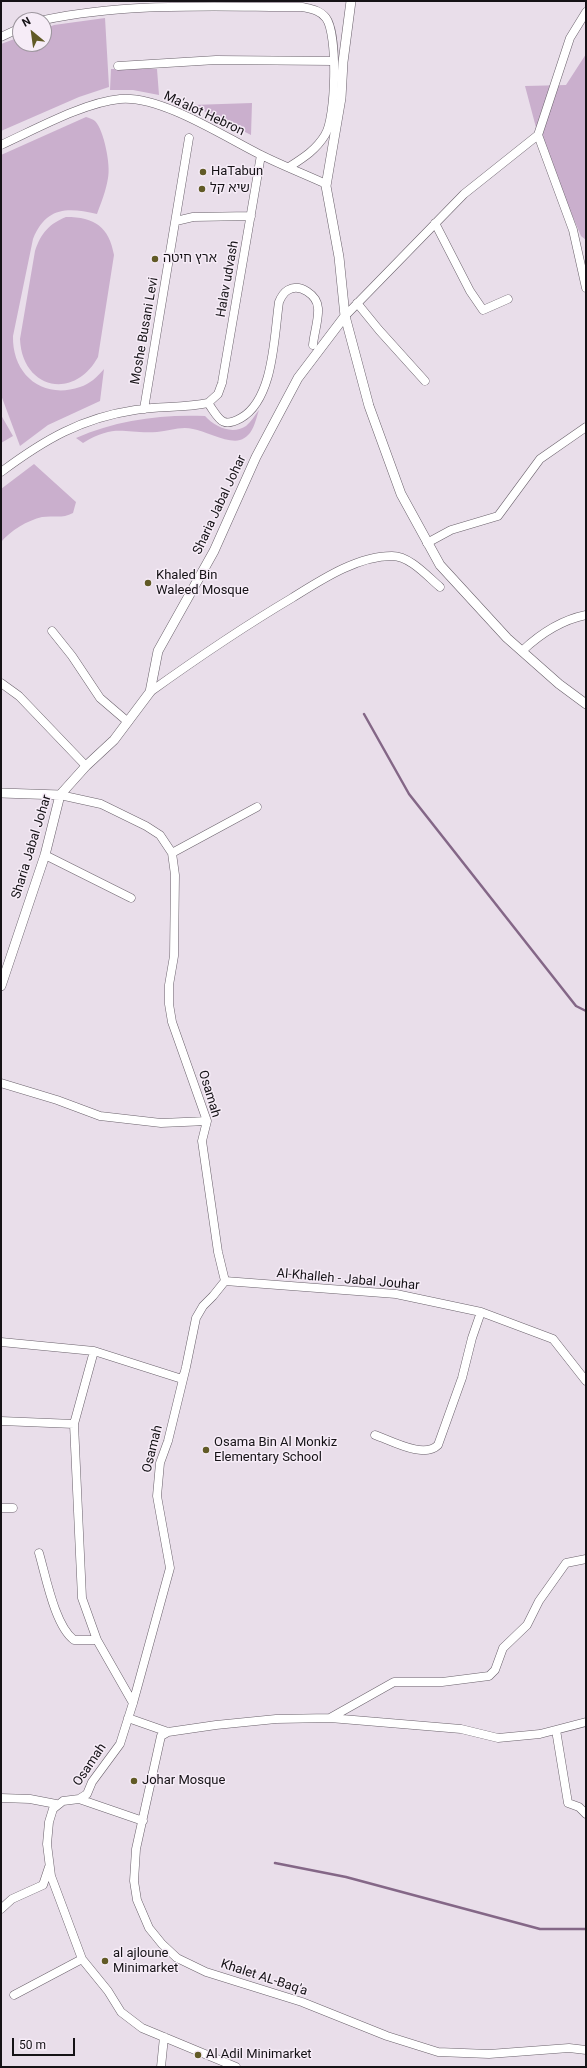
<!DOCTYPE html>
<meta charset="utf-8">
<style>
body{margin:0}
#map{position:relative;width:587px;height:2068px;overflow:hidden;background:#e9deea;font-family:Roboto,sans-serif}
canvas{display:block}
.frame{position:absolute;inset:0;border:2px solid #151216;pointer-events:none}
.north{position:absolute;left:12px;top:12px;width:40px;height:40px;box-sizing:border-box;background:#f6ecf7;border:1px solid #9c959d;border-radius:50%;rotate:331deg;font-size:11px;font-weight:700;line-height:16px;text-align:center;color:#151216}
.north::after{content:'';display:block;margin:auto;width:14px;height:18px;background:#615a26;clip-path:polygon(50% 0,100% 100%,50% 72%,0 100%)}
.scale{position:absolute;left:12px;top:2038px;width:63px;height:18px;box-sizing:border-box;border:2px solid #151216;border-top:0;padding-left:5px;font-size:12px;line-height:14px;white-space:nowrap;color:#151216;-webkit-text-stroke:3px #f6ecf7;paint-order:stroke}
</style>
<div id="map">
<canvas width="587" height="2068"></canvas>
<div class="frame"></div>
<div class="north">N</div>
<div class="scale">50 m</div>
</div>
<script>
const context = document.querySelector('canvas').getContext('2d');
context.lineJoin = 'round';
function fill(path, color) {
  context.fillStyle = color;
  context.fill(path, 'evenodd');
}
function stroke(path, color, width, dash) {
  context.strokeStyle = color;
  context.lineWidth = width;
  context.lineCap = dash ? 'butt' : 'round';
  context.setLineDash(dash || []);
  context.stroke(path);
}
function drawText(font, color, halo, rows, align = 'center') {
  context.font = font + ' Roboto,"Noto Sans Hebrew",sans-serif';
  context.lineWidth = 3;
  context.setLineDash([]);
  context.textBaseline = 'middle';
  context.strokeStyle = halo;
  context.fillStyle = color;
  for (const [text, x, y, turn = 0] of rows) {
    context.save();
    context.translate(x, y);
    context.rotate((+turn || 0) * Math.PI / 180);
    context.textAlign = isNaN(turn) ? turn : align;
    if (halo) context.strokeText(text, 0, 0);
    context.fillText(text, 0, 0);
    context.restore();
  }
}
fill(new Path2D(`
 M105,18L109,87L79,97L1,131V44L20,37V44H44V29L54,25Z
 M586,54V240L581,236L538,135L525,86L566,85Z
 M111,69H157L159,95L133,90H110Z
 M252,103L251,135L192,105Z
 M86,117C89,118 93,119 95,121C104,130 111,166 108,178C106,191 101,203 97,214C67,207 46,207 33,239L13,336C12,374 42,400 80,387C90,384 97,377 104,369L100,401L48,425L20,446L1,395V155Z
 M66,217C95,217 109,227 114,255L98,357C74,401 22,389 20,339L35,251C41,233 49,224 66,217Z
 M259,410C255,422 253,436 240,440C229,444 205,431 193,429C181,426 169,431 157,432C123,434 116,423 83,443L76,438C116,420 162,414 205,416C215,427 232,435 246,426C251,422 255,415 259,410Z
 M1,415L13,436L1,443Z
 M34,464L76,502L73,513C62,519 53,515 42,517C28,520 10,531 1,542V489Z`), '#caafcd');
stroke(new Path2D(`
 M364,714L409,794L576,1006L586,1011
 M275,1863L346,1877L540,1929H586`), '#846787', 2.5);
const minor = new Path2D(`
 M44,20C128,2 216,7 302,7C311,9 320,10 326,18C338,34 336,118 325,135C316,150 303,158 289,167
 M1,37L20,28
 M118,66L216,60L333,61
 M538,135L573,230L586,288
 M1,145C34,130 85,102 120,99C160,95 223,136 259,154C281,165 304,174 326,184
 M176,221L193,217L251,216
 M435,223L470,291L483,310L508,299
 M357,303L379,330L425,381
 M345,316L464,194L538,135L570,38L586,12
 M208,403L218,394L222,383L261,155
 M144,409L189,138
 M1,472C44,440 81,418 135,410C160,406 184,408 208,403C219,418 221,429 241,418C274,399 274,336 279,302C281,297 283,293 288,290C300,283 317,295 318,308C319,319 314,333 313,345
 M427,543L451,530L498,516L540,459L586,427
 M52,631L72,656L100,698L128,722
 M522,651C540,634 561,620 586,615
 M1,683L19,696L86,766
 M150,692C196,659 243,627 292,598C321,580 357,556 392,556C410,556 427,576 440,587
 M60,795L101,804L146,826L160,835L172,853L175,875L174,956L169,985V1004L172,1022L207,1121L202,1141L218,1252L225,1281L213,1296L203,1306L196,1318L186,1367L168,1441L160,1463L157,1496L170,1568L133,1703L120,1744L92,1782L87,1794L79,1799L63,1801L53,1809L49,1822L47,1844L51,1876L82,1959L108,1991L121,2012L142,2028L236,2067
 M172,853L257,807
 M45,855L131,898
 M1,1083L57,1100L100,1116L161,1123L207,1121
 M225,1281L396,1294L481,1312L553,1339L586,1381
 M1,1342L94,1351L182,1379L184,1374
 M94,1351L74,1424L82,1598L97,1640L133,1703
 M1,1421L74,1424
 M375,1435C392,1441 424,1459 438,1445L462,1378L472,1338L481,1312
 M1,1508H13
 M39,1553C46,1577 55,1626 74,1640H97
 M128,1718L168,1732L216,1725L276,1719L330,1718L461,1729L498,1738L540,1734L586,1722
 M330,1718L394,1682H442L489,1676L495,1670L503,1648L527,1625L539,1601L566,1563L586,1559
 M556,1730L568,1803L579,1807L586,1814
 M168,1732L161,1736L136,1849L134,1881L137,1900L149,1928L162,1944L177,1958L206,1972L302,2002L387,2036L438,2052L489,2054L569,2048L586,2050
 M1,1798L30,1799L56,1804
 M79,1799L143,1821
 M1,1909L12,1899L43,1885L49,1867
 M14,1995L82,1959
 M161,2067L164,2037`);
const tertiary = new Path2D(`
 M351,1L343,62L341,98L326,186L339,257L345,316L369,406L401,494L440,565L507,638L559,684L586,704
 M1,793L60,795
 M1,986L45,855L60,795L86,766L114,740L150,692L158,651L214,551L256,457L298,378L345,316`);
stroke(minor, '#6a616b', 9);
stroke(tertiary, '#6a616b', 10);
stroke(minor, '#fff', 8);
stroke(tertiary, '#fff', 9);
for (const [x, y, r, color] of [
 [203,172,4,"#615a26"],
 [202,189,4,"#615a26"],
 [155,259,4,"#615a26"],
 [148,583,4,"#615a26"],
 [206,1450,4,"#615a26"],
 [134,1781,4,"#615a26"],
 [105,1961,4,"#615a26"],
 [198,2055,4,"#615a26"]
]) {
  const dot = new Path2D();
  dot.arc(x, y, r, 0, 2 * Math.PI);
  context.fillStyle = color;
  context.fill(dot);
  stroke(dot, '#f6ecf7', 1.5);
}
drawText('13px', '#151216', '#f6ecf7', [
 ["Ma'alot Hebron",204,114,25],
 ["Halav udvash",228,279,-80],
 ["Moshe Busani Levi",145,331,-80],
 ["Sharia Jabal Johar",220,505,-65],
 ["Sharia Jabal Johar",32,847,-73],
 ["Osamah",209,1094,73],
 ["Al-Khalleh - Jabal Jouhar",348,1280,5],
 ["Osamah",153,1449,-76],
 ["Osamah",90,1765,-56],
 ["Khalet AL-Baq'a",264,1978,18]
]);
drawText('13px', '#151216', '#f6ecf7', [
 ["HaTabun",211,172],
 ["שיא קל",210,189],
 ["ארץ חיטה",163,259],
 ["Khaled Bin",156,576],
 ["Waleed Mosque",156,591],
 ["Osama Bin Al Monkiz",214,1443],
 ["Elementary School",214,1458],
 ["Johar Mosque",142,1781],
 ["al ajloune",113,1954],
 ["Minimarket",113,1969],
 ["Al Adil Minimarket",206,2055]
], 'left');
</script>
